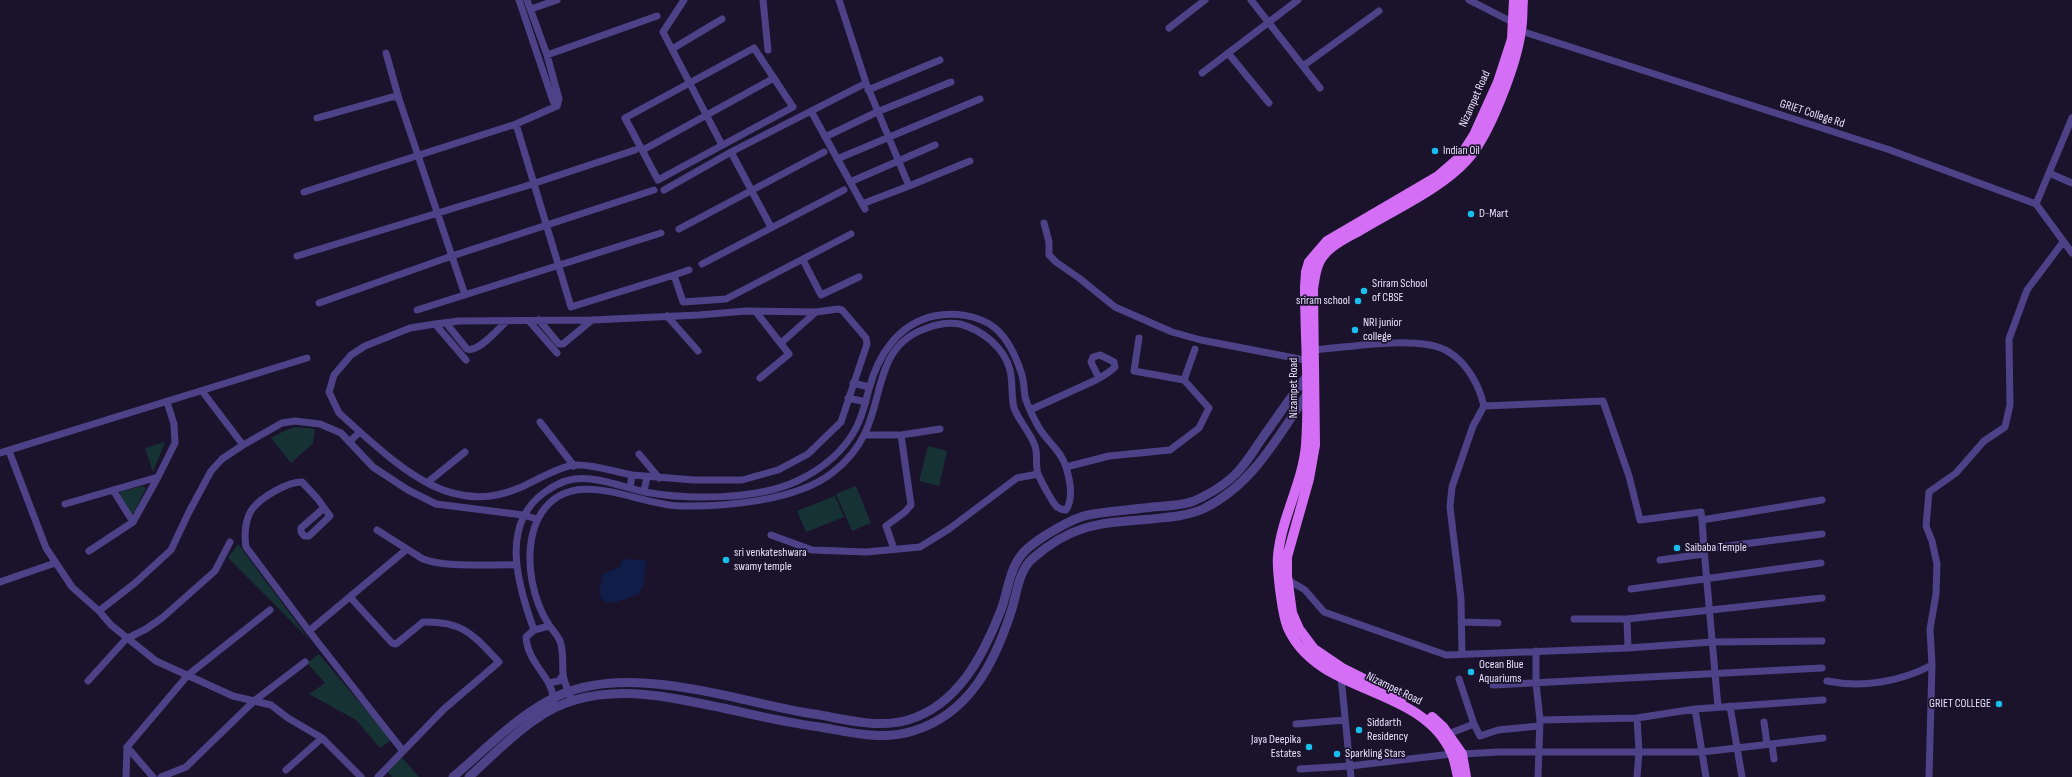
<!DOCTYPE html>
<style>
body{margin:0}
canvas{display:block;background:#1a132b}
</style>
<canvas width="2072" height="777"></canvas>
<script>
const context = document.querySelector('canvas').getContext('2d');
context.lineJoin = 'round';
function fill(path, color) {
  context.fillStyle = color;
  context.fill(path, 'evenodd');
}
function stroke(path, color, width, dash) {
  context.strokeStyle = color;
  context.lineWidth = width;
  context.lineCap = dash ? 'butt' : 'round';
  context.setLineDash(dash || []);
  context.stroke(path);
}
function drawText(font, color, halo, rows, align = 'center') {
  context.font = font + ' "Sofia Sans Condensed",sans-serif';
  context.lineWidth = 3.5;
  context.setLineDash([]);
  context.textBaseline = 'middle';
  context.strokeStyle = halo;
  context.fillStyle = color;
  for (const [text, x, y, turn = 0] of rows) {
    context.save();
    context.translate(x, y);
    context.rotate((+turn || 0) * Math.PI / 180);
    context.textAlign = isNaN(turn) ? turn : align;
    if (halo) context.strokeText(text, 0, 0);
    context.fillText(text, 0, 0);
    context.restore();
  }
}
fill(new Path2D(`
 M296,427L315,429L313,443L291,463L271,438L286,430Z
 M165,442L153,472L145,448Z
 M928,446L947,451L939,486L919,481Z
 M142,486L146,488L134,513L131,515L119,495L120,492Z
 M856,486L871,523L852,531L836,494Z
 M835,496L844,517L806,532L797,511Z
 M238,544L309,639L228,558Z
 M319,654L391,740L380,748L356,720L309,694L325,683L307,663Z
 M402,758L419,777H392L387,771Z`), '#173235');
fill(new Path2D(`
 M623,559L646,560L643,586L639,594L617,602H605C595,594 602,584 603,574L620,567Z`), '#0f1d48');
stroke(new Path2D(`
 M519,0L553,101L557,106
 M527,0L547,55L559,99L557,106
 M684,0L663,32L722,145
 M763,0L768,50
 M1251,0L1320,88
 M1469,0L1514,23L1521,31L1890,150L2036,204L2072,253
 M531,9L557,0
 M1169,28L1205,0
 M754,48L793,107L658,180L625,118Z
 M672,49L722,19
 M386,53L399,99
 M1228,53L1269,103
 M547,55L657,16
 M1303,66L1379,11
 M1202,73L1298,0
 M866,83L909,186L970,161
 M868,90L940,60
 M811,111L865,209
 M317,118L392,97H396L399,99L465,295
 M516,124L571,307L674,275
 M825,137L877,112L951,82
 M643,150L774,78
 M731,152L771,227
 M837,159L980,99
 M2049,173L2072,183
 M850,182L935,145
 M664,190L731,152L866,83L839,0
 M304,192L516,124L557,106
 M862,204L909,186
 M2036,204L2072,118
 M1044,223L1049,242V255L1056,262L1079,278L1115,307L1172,332L1201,340L1310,361
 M679,229L824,152
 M297,256L523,187L635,150
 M803,260L821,295L859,277
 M702,264L844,190
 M689,270L674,275L683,302L726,299L851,234
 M319,303L452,256L654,190
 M417,310L661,233
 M756,312L789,354L760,378
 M667,316L698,351
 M539,320L559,344H563L592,320
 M529,321L557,353
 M446,323L467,349C478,353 497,330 506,322
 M435,324L466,360
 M781,343L816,312
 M1313,350C1351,347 1393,339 1430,345C1460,350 1478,380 1484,406L1603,401L1629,476L1640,520L1701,512L1702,520
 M1184,380L1195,349
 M853,383L869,387
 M202,391L243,445
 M848,398L866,402
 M1030,410L1096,380C1103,376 1109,373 1115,367L1114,362L1100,355L1093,357L1091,362L1099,378
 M540,422L574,466
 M360,432C405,472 455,516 519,488C533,482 563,464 578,465C596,465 615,472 632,475
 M864,435H901L940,429
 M349,442L360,432L339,413L329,392L334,375L351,355L365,346L410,328L435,324L459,321L592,320L699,315L746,311L816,312L838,309L842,310L866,338L867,344L841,422L808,454L778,470L742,480H694L632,475L630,488
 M9,451L46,548L72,587L99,611L111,625L156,661L233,696L271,705L288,718L322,738L286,770
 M0,453L307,358
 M639,454L659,478
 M1066,467L1109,456L1170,450L1199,428L1209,408L1184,380L1134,371L1139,338
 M428,482L465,452
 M113,490L133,522
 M644,491L647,477
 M65,504L158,477
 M324,508L301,528V532L304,536H309L330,516L317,498L302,482C287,482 262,497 253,508C245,518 244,535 246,547L309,631L403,751
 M771,535L812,550L866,552L920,547L949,529L1017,478L1038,474
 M407,549C412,552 418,556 423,559C444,568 493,564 517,565
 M894,549L886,526L905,512L911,505L901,435
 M1704,549L1702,520L1822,500
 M89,551L133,522L158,477L175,443L174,424L167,402
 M1660,560L1704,554
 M1288,580L1305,590L1324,612L1446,655L1628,648L1712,642L1822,641
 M0,582L55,563
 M1631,589L1821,563
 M350,597L392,643L396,644L423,622C464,621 473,635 499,662L444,709L378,777
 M99,611L135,583L171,550L189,512L211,471L222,459L243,445L282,423L295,421L320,424L341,433L373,467L408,490L436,504L523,515L537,519
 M1574,619H1627L1822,598
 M1627,619L1628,648
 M1461,622L1498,623
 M534,630L549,626
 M309,631L407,549L377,530
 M1536,651V683L1540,720L1538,777
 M1462,654L1461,599L1450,507L1452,487L1473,426L1484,406
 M1341,677L1351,777
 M88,681L126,639L146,629L162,618L215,571L230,542
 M1827,681C1862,688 1900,682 1932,665L1930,629L1936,594L1937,564L1932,541L1926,526L1929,492L1956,473L1984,441L2005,427L2010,405L2009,339L2027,290L2063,242
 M549,683L559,681L563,675
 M1493,685L1822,668
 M555,704C553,697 552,688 548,682C539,667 527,655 526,637L534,630C518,586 499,524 545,492C554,486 562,481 574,479C597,476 622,487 645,492C688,500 757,500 797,481C822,469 843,453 856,428C863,415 865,403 869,389C878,355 898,324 934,316C954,312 979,315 995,328C1008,339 1017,359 1022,375C1024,382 1024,390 1025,397C1028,407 1033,417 1038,426C1046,441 1061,450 1066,467C1070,480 1074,498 1066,510C1062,510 1060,509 1057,507C1052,502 1041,481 1038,474C1035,465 1038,454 1035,446C1030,432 1019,421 1014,408C1011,396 1013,382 1010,370C1004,347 982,330 960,324C949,322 937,324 927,328C876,345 884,394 865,433C858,448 845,463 832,473C796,501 724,507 680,506C636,505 574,465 542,512C529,531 528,559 532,581C535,596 541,613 549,625C553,631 557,634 560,641C564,652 562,662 563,674C564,683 569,692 572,701
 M1730,706L1742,777
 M1718,707L1704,549L1822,534
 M1695,709L1706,777
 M1540,720L1637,718L1695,709L1823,700
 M1764,722L1767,744
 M1296,724L1345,720
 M1474,724L1480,736L1498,730L1539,726
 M1448,734L1474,724L1459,679
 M322,738L361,777
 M1772,744L1774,759
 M127,747L153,777
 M1462,754L1499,752H1702L1823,738
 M1300,769L1350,766L1452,754
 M126,777L127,747L188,675L270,610
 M161,777L186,767L254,701L305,662
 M1637,777L1639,752L1637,718
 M1929,777L1932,665`), '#4d4287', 7);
stroke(new Path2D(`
 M453,777C484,751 513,720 548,701C623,658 736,702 814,714C845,719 877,729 908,720C958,705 983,656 1001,610C1009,589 1009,564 1028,548C1041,537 1072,518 1088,515C1109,511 1131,510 1152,507C1165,506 1181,506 1194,501C1205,496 1221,487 1230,479C1244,468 1253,451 1263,437C1278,416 1293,394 1309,373
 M469,777C491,757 512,735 536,719C592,679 661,695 723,708C755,715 787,723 820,727C849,732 883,741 913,731C969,714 994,664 1011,612C1017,594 1018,572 1032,559C1073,523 1101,523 1152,519C1169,517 1187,516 1203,509C1254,484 1278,436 1309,391`), '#4d4287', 9);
stroke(new Path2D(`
 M1402,698L1342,668L1314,649L1299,629L1292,613L1287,576V557L1309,479L1315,445L1313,289C1315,277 1316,264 1324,255C1332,244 1348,237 1359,231C1393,210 1439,190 1466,161C1489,138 1517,63 1521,30C1523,20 1522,10 1523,0
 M1432,717L1443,727L1462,754L1466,777
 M1458,777C1456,769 1455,761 1452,754C1422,684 1319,697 1288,628C1283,616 1282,602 1280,589C1279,578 1277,567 1278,556C1281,518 1303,483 1306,445C1310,393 1305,340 1305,287L1306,272L1309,262L1327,241L1438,176L1460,157L1474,135L1498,82L1512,39L1514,0`), '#d46ef5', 10);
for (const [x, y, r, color] of [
 [1435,151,4,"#19bfef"],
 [1471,214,4,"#19bfef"],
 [1364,291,4,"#19bfef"],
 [1358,301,4,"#19bfef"],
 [1355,330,4,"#19bfef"],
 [1677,548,4,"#19bfef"],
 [726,560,4,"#19bfef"],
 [1471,672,4,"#19bfef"],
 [1999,704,4,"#19bfef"],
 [1359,730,4,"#19bfef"],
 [1309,747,4,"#19bfef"],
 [1337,754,4,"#19bfef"]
]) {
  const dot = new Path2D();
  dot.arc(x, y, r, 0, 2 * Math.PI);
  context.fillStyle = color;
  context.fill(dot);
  stroke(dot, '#1a132b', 1.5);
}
drawText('12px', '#e7e0fd', '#1a132b', [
 ["Nizampet Road",1475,99,-66],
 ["GRIET College Rd",1812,114,18],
 ["Nizampet Road",1294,388,-90],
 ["Nizampet Road",1394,689,26]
]);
drawText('12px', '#e7e0fd', '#1a132b', [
 ["Indian Oil",1443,151],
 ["D-Mart",1479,214],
 ["Sriram School",1372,284],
 ["of CBSE",1372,298],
 ["sriram school",1350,301,"right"],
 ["NRI junior",1363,323],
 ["college",1363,337],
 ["Saibaba Temple",1685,548],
 ["sri venkateshwara",734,553],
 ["swamy temple",734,567],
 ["Ocean Blue",1479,665],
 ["Aquariums",1479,679],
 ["GRIET COLLEGE",1991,704,"right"],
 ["Siddarth",1367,723],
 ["Residency",1367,737],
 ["Jaya Deepika",1301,740,"right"],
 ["Estates",1301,754,"right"],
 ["Sparkling Stars",1345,754]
], 'left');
</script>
